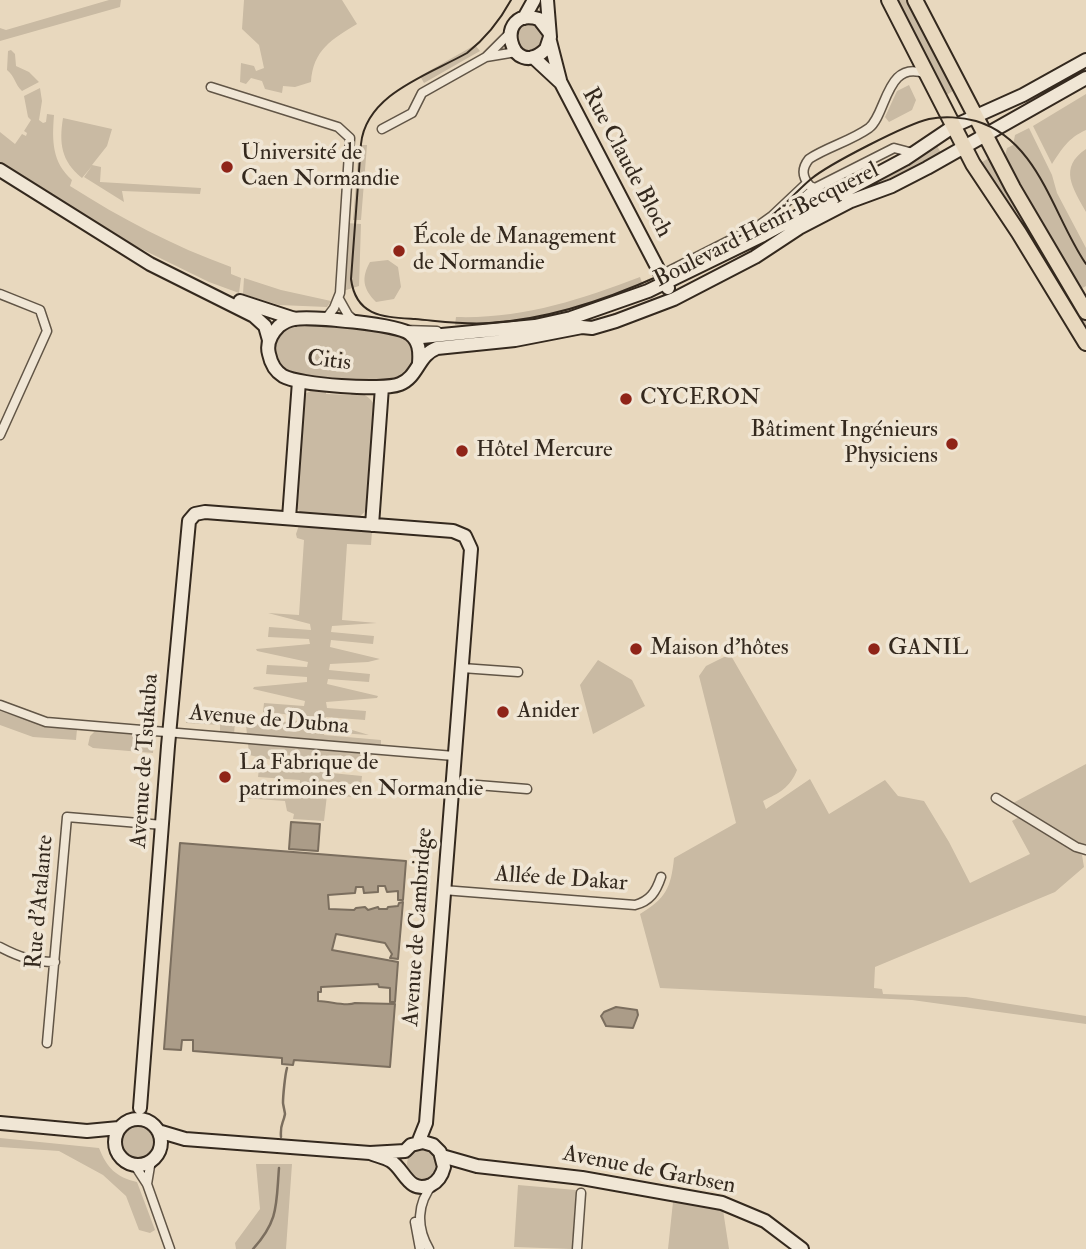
<!DOCTYPE html>
<meta charset="utf-8">
<style>
body{margin:0}
canvas{display:block;background:#e8d8be}
</style>
<canvas width="1086" height="1249"></canvas>
<script>
const context = document.querySelector('canvas').getContext('2d');
context.lineJoin = 'round';
function fill(path, color) {
  context.fillStyle = color;
  context.fill(path, 'evenodd');
}
function stroke(path, color, width, dash) {
  context.strokeStyle = color;
  context.lineWidth = width;
  context.lineCap = dash ? 'butt' : 'round';
  context.setLineDash(dash || []);
  context.stroke(path);
}
function drawText(font, color, halo, rows, align = 'center') {
  context.font = font + ' "IM FELL Double Pica",serif';
  context.lineWidth = 7;
  context.setLineDash([]);
  context.textBaseline = 'middle';
  context.strokeStyle = halo;
  context.fillStyle = color;
  for (const [text, x, y, turn = 0] of rows) {
    context.save();
    context.translate(x, y);
    context.rotate((+turn || 0) * Math.PI / 180);
    context.textAlign = isNaN(turn) ? turn : align;
    if (halo) context.strokeText(text, 0, 0);
    context.fillText(text, 0, 0);
    context.restore();
  }
}
fill(new Path2D(`
 M109,0H121L120,7L0,41V28L6,30Z
 M244,0H342L357,24C332,39 313,50 311,82L295,87L283,86L282,93L265,89L262,81L251,78L246,84L240,82L241,63L254,66L256,71L264,68L259,45L242,29Z
 M894,0H910L956,89L945,96Z
 M516 38a14 14 0 1 1 28 0a14 14 0 1 1-28 0Z
 M475,45L480,51L424,83L420,76Z
 M11,50L15,54L16,66L29,72L39,82L22,91C15,85 15,76 7,70L8,51Z
 M909,85L916,100L912,110L889,122L885,117L897,91Z
 M40,88L42,101L39,120L43,123L46,122L47,114L54,115C52,141 52,162 72,180L70,186C122,219 173,246 231,267V274L241,278L239,293L209,282L121,239L0,162V132L15,144L22,134L26,136L27,133L24,131L31,120L28,117L24,96Z
 M1086,94V130C1068,138 1062,149 1052,164L1033,126Z
 M63,118L112,129L107,146L92,165L101,167L100,182L201,188L200,194L122,191L124,202L84,177L92,166L82,178C61,161 59,143 63,118Z
 M1029,128L1052,175L1057,193L1086,248V286L1081,289L1005,156L1007,148L1013,145L1015,135Z
 M936,144L941,153L930,159L858,193L740,260L690,284L737,258L768,237Z
 M359,145H367L361,220H353Z
 M1086,149V212C1073,188 1058,168 1086,149Z
 M989,158L1077,304L1086,320V327L1059,291L977,165Z
 M347,223L361,224L359,286L343,291Z
 M388,260L398,267L401,287L394,299L376,302C363,289 361,278 370,262Z
 M640,277L643,285C584,308 520,328 455,325L456,317C521,319 580,300 640,277Z
 M244,278L281,290L331,301L327,307L279,305L243,294Z
 M300,324L372,329L403,335L411,344L414,353L412,364L407,373L396,381L361,382L299,376L281,369L272,351C277,336 283,326 300,324Z
 M314,389L326,390V394L351,395L352,392C364,393 370,396 376,408L369,473L372,474L368,509L358,518L302,514L295,506L301,400L305,394Z
 M299,525L369,528L372,531L371,545L347,544L342,620L377,623L332,626L331,632L374,636L373,644L331,640L330,647L380,659L368,662L330,664L329,670L370,674L369,682L328,679L327,684L378,696L377,698L326,702L327,708L366,711L365,720L326,717L325,722L369,735L325,732L324,735L381,740V746L247,735L245,715H251V725L304,720V716L263,712L264,703L304,706L305,701L253,689L254,687L307,682V677L266,674L267,665L307,667L308,662L257,651L256,649L310,644L309,639L268,637L269,627L311,630L310,624L268,613L299,615L304,540L297,538L296,534Z
 M730,654L797,770C790,788 779,793 763,801L766,809L810,779L829,814L885,780L898,796L924,801L949,842L970,883L1030,854L1012,821L1019,817L1082,855L1084,867L1055,892L875,967L874,988L882,989L883,994L966,997L1086,1016V1024L912,1000L660,988L640,914C666,898 671,888 674,858L736,823L699,676L706,666Z
 M598,660L632,680L645,706L593,734L580,685Z
 M0,711L45,726L77,729L76,740L33,737L0,725Z
 M186,715L233,718L235,721L234,735L220,734V725L186,723Z
 M95,731L154,735L153,753L93,748L88,745L90,736Z
 M248,743L371,753L374,762L321,767V772L362,776L361,785L320,781V787L355,797L327,795L324,821L293,819L294,814L287,811L285,801L243,798L247,788L262,789L300,783V780L258,777L259,768L300,770L301,766L249,755Z
 M1086,764V847L1013,803Z
 M120 1142a18 18 0 1 1 36 0a18 18 0 1 1-36 0Z
 M0,1138L99,1148C107,1168 116,1177 137,1182L155,1230L150,1233L139,1230L126,1196L103,1175L59,1151L0,1147Z
 M407 1164a15 15 0 1 1 30 0a15 15 0 1 1-30 0Z
 M256,1164H292L286,1249H236L235,1243L260,1209Z
 M518,1185L576,1190L572,1249L514,1247Z
 M673,1202L723,1210L729,1249H668Z`), '#c9baa3');
const water = new Path2D(`
 M291,822L320,824L318,851L289,849Z
 M180,843L406,861L403,900H398V891L387,892L385,886H378V892L364,893L363,887H356L355,893L328,895L329,909L354,910L356,908L365,907L368,910L378,907L379,909H387L388,907L398,906L399,903L403,902L398,959L390,958L392,954L385,943L336,934L332,950L398,962L395,1002H390V988L379,987L378,984L321,987V992H318V1001C330,1001 346,1007 355,1003L395,1004L390,1067L294,1060L293,1065L282,1064V1058L193,1051V1040H182L181,1050L164,1049Z
 M616,1007L637,1010L638,1015L633,1028L606,1026L601,1016L604,1012Z`);
fill(water, '#ab9c88');
stroke(water, '#7b6e5e', 2);
stroke(new Path2D(`
 M281,1137C280,1123 283,1125 285,1114C285,1113 283,1104 283,1103C283,1096 285,1075 287,1068
 M253,1249C279,1220 276,1205 279,1168`), '#7b6e5e', 2.5);
const street = new Path2D(`
 M486,57L516,52
 M211,87L338,127L350,138L340,293L334,308L325,320
 M382,129L412,113L422,93L486,57L510,33
 M815,188L810,186C802,177 801,169 809,159C827,147 851,141 869,128C887,114 886,58 926,74
 M803,212L802,199L815,188L894,148L913,153
 M661,275L758,226L772,216L807,183
 M0,294L40,310L47,331L0,435
 M339,299L348,315L356,322
 M405,330L437,331
 M462,668L518,672
 M0,705L46,722L454,756
 M452,783L527,789
 M996,798L1076,847L1086,850
 M443,890L635,905C650,901 656,892 661,877
 M0,947C19,957 34,962 55,962
 M47,1043L67,817L163,825
 M134,1164L147,1184L170,1249
 M147,1184L151,1160
 M415,1222L420,1249
 M429,1249C416,1227 417,1203 433,1184
 M577,1249L581,1193`);
const secondary = new Path2D(`
 M547,0L550,37L546,49C510,84 492,5 539,19L549,32
 M524,18L534,0
 M550,41L560,80
 M533,57L561,83L668,288
 M0,170L150,264L254,316L265,326L269,340
 M802,199L807,201L821,194
 M240,301L295,319
 M411,335L422,337L442,335L535,326L571,318L648,291L763,235L905,159L954,126L1023,95L1086,60
 M419,363C420,351 419,341 410,334C398,324 310,316 294,319C288,320 283,323 279,326C271,334 266,343 269,354C271,364 275,371 283,376C299,385 383,391 400,384C418,377 418,355 437,348L515,340L582,327L592,328L616,321L674,299L755,257L799,228L851,201L892,186L927,168L1086,78
 M289,518L299,381
 M372,525L382,387
 M140,1108L168,746L189,521L195,514L205,512L453,531L465,536L471,549L426,1123L418,1143
 M115 1142a23 23 0 1 1 46 0a23 23 0 1 1-46 0Z
 M0,1123L87,1131L119,1128
 M158,1131L185,1139L370,1153L405,1151L411,1145L423,1142L433,1145L440,1152L444,1167C442,1175 439,1181 431,1185C408,1194 405,1170 391,1161C385,1157 377,1156 370,1153
 M442,1156L477,1166L582,1178L722,1203L765,1221L802,1249`);
const primary = new Path2D(`
 M889,0L973,164L1019,233L1086,343
 M915,0L1013,188L1086,312`);
stroke(street, '#615546', 11);
stroke(secondary, '#34291e', 16);
stroke(primary, '#34291e', 18);
stroke(street, '#f0e6d5', 8);
stroke(secondary, '#f0e6d5', 12);
stroke(primary, '#e8d8be', 14);
stroke(new Path2D(`
 M511,0C499,22 486,38 467,53C428,75 366,94 361,144L351,279C356,317 384,317 415,319C439,321 464,325 489,323C547,320 608,299 661,275C694,260 729,244 760,224C780,212 794,193 811,179C829,164 907,124 929,119C943,116 962,117 976,121C1039,140 1053,216 1086,264`), '#34291e', 2);
for (const [x, y, r, color] of [
 [227,167,7,"#8f2418"],
 [399,251,7,"#8f2418"],
 [626,399,7,"#8f2418"],
 [952,444,7,"#8f2418"],
 [462,451,7,"#8f2418"],
 [636,649,7,"#8f2418"],
 [874,649,7,"#8f2418"],
 [503,712,7,"#8f2418"],
 [225,777,7,"#8f2418"]
]) {
  const dot = new Path2D();
  dot.arc(x, y, r, 0, 2 * Math.PI);
  context.fillStyle = color;
  context.fill(dot);
  stroke(dot, '#f0e6d5', 2.5);
}
drawText('23px', '#34291e', '#f0e6d5', [
 ["Université de",241,154],
 ["Caen Normandie",241,180],
 ["École de Management",413,238],
 ["de Normandie",413,264],
 ["CYCERON",640,399],
 ["Bâtiment Ingénieurs",938,431,"right"],
 ["Physiciens",938,457,"right"],
 ["Hôtel Mercure",476,451],
 ["Maison d'hôtes",650,649],
 ["GANIL",888,649],
 ["Anider",517,712],
 ["La Fabrique de",239,764],
 ["patrimoines en Normandie",239,790]
], 'left');
drawText('23px', '#34291e', '#f0e6d5', [
 ["Rue Claude Bloch",626,163,62],
 ["Boulevard Henri Becquerel",767,226,-27],
 ["Citis",329,362,6],
 ["Avenue de Dubna",269,721,5],
 ["Avenue de Tsukuba",146,761,-86],
 ["Allée de Dakar",561,880,4],
 ["Rue d'Atalante",41,902,-85],
 ["Avenue de Cambridge",419,927,-86],
 ["Avenue de Garbsen",649,1171,11]
]);
</script>
